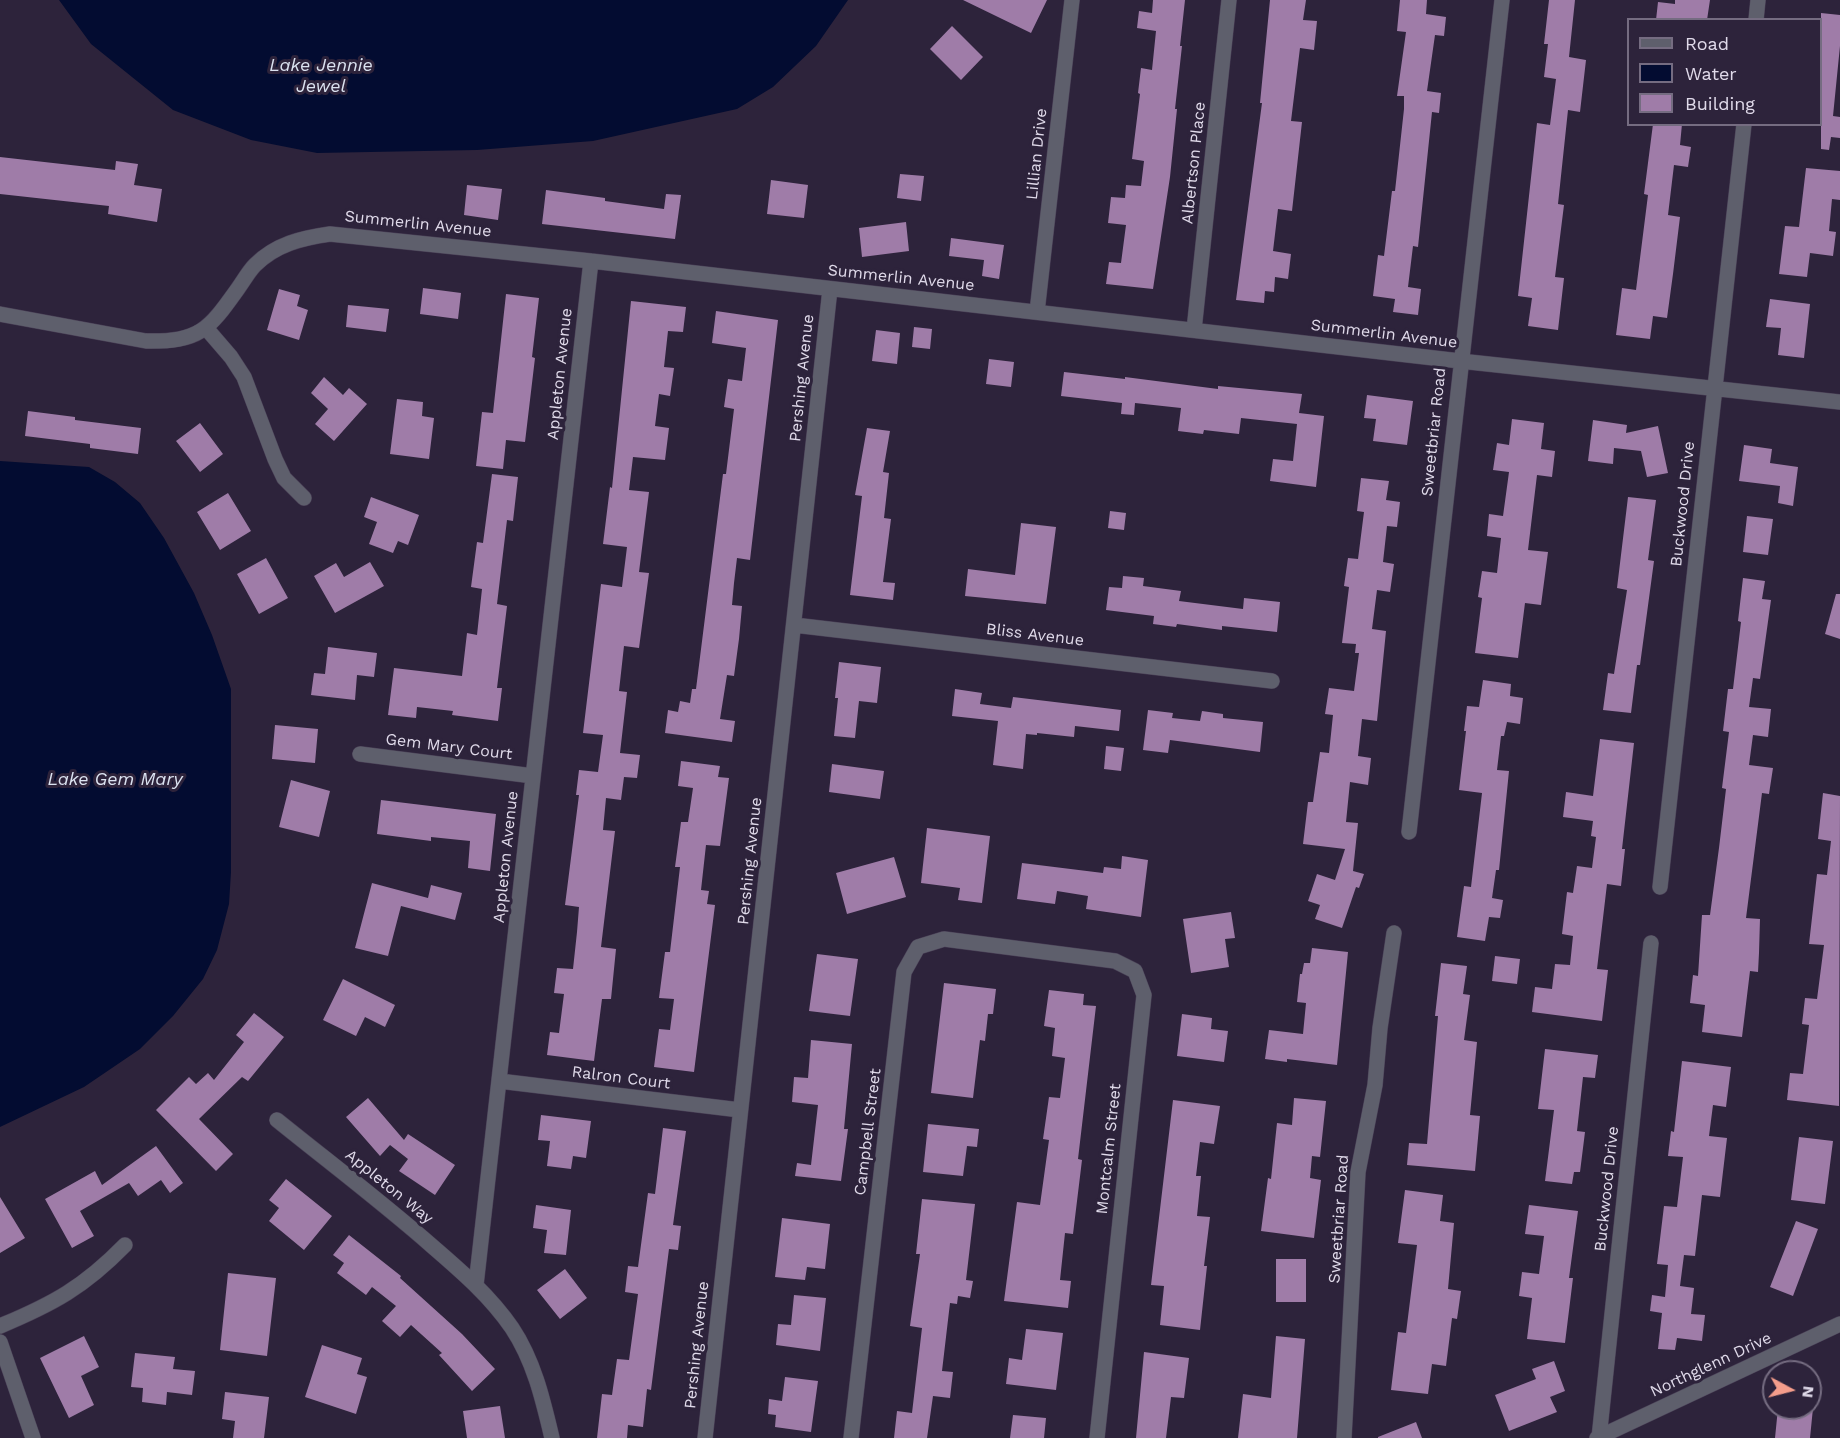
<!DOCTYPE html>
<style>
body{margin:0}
#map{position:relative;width:1840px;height:1438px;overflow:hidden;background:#2d233b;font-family:"Work Sans",sans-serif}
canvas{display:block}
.legend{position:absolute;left:1627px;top:18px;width:195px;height:108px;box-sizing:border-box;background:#2d233b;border:2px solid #756c81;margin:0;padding:8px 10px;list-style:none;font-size:18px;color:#e0daea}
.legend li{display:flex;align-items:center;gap:12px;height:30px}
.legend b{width:30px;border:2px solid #756c81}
.north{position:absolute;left:1762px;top:1360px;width:60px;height:60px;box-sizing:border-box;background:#2d233b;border:2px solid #756c81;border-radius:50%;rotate:97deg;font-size:16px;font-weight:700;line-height:24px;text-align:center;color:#e0daea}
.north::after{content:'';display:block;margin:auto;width:21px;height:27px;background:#f49d8b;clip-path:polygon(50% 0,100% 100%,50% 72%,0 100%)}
</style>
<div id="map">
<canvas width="1840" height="1438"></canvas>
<ul class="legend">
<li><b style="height:8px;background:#5e5f6c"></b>Road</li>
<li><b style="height:16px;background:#030c31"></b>Water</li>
<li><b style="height:16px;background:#9f7ca8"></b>Building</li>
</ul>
<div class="north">N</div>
</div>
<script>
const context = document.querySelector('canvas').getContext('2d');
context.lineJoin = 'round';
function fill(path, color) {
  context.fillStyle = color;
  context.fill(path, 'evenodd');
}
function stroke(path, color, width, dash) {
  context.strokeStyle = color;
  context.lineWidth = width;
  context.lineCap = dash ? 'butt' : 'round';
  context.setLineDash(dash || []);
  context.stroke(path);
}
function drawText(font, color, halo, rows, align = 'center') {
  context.font = font + ' "Work Sans",sans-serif';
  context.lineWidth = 6;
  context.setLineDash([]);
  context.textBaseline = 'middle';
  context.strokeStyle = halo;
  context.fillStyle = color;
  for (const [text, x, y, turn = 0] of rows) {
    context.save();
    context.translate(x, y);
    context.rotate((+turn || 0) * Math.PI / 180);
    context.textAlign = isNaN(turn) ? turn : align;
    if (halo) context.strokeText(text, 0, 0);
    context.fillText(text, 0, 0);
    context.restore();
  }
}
fill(new Path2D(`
 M59,0H848L816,46L773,87L737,109L593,141L477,150L317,153L251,140L173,110L91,44Z
 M0,461L89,467L115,482L140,503L164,538L194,593L212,635L231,689V872L229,904L217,950L203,979L173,1016L140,1049L84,1087L0,1127Z`), '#030c31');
fill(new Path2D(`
 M963,0H1047L1031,33Z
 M1153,0H1185L1180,46H1182L1175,109H1177L1170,177L1153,289L1106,284L1109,262L1121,263L1126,225L1108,223L1111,197L1125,198L1126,185L1141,186L1144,161L1132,159L1140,94L1138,93L1141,68L1152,70L1156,31L1137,28L1139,11L1152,13Z
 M1270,0H1306L1303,20L1317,21L1314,50L1300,48L1291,121L1302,122L1292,211L1278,209L1273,251L1291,254L1288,279L1275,277L1274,292L1265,291L1264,303L1236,300L1262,103H1260Z
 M1400,0H1427L1426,14L1446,17L1444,36L1435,35L1427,91L1441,93L1439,113L1432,112L1418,247L1413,246L1408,287L1421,289L1418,315L1393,312L1395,299L1373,296L1378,255L1384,256L1392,191H1395L1404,109V96H1397L1406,32L1397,31Z
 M1549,0H1575L1569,57L1586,60L1580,112L1568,110L1558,204L1564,205L1555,277L1564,278L1558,330L1528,326L1532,298L1518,296L1537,123L1550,125L1556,79L1544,77L1548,44H1544Z
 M1675,0H1710L1707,20H1656L1658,2L1675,4Z
 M1821,13L1840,15V46L1833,116L1840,117V138L1831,137L1829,150L1821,149Z
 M952,26L983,57L961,80L930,49Z
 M1653,124H1682L1680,145L1691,147L1688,167L1674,165L1668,215L1680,217L1673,274L1667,318L1653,316L1650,339L1616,335L1622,288L1636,290L1648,195L1644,194Z
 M0,157L115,170L116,161L138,164L134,185L162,189L157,222L108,214L109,206L0,194Z
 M1806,168L1840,171V200L1832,199L1829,231L1836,232L1833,256L1810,253L1807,277L1779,274L1785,226L1799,227Z
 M900,174L924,176L921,201L897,198Z
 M771,180L808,185L804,218L767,214Z
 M467,185L502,189L498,220L464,215Z
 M546,190L605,198V201L664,209L666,194L681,195L675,239L542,224Z
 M906,222L909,251L862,257L859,228Z
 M951,238L1004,245L999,279L982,276L984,260L949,256Z
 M423,288L461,293L458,319L420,314Z
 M279,289L300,295L297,306L308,310L299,340L267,330Z
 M506,294L539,298L532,357L535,358L525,442L506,440L503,469L476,466L482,412L493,413Z
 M1770,299L1810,304L1804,358L1778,355L1781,328L1766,327Z
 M631,301L686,307L683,332L668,331L664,367L674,368L670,396L659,394L655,426L669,428L665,460L633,457L629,490L649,492L639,572L649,573L639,648L624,646L619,691L627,692L620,753L640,755L637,778L624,777L621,800L606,798L603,830L615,831L601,947L616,949L611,999H602L594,1061L547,1055L550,1032L559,1033L564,994L554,993L557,968L573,969L577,932L579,907L565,905L579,795H576L579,770L598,772L603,735L583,733L601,584L622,587L627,547L603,544L610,487L612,488Z
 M348,305L389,309L386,332L346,327Z
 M716,311L778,320L750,560L737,558L734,583L732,605L742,606L739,639L734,676L727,675L720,719L735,721L732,742L665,733L668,710L678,712L680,701L690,703L692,689H696L723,474H726L734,409L724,407L728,379L742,381L746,348L712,343Z
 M914,327L932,329L930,349L912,347Z
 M876,330L900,333L897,364L872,361Z
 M989,359L1014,362L1011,387L986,384Z
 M1064,372L1125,379V377L1218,389V386L1302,394L1299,413L1324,416L1316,487L1270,481L1273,459L1293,461L1297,424L1241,418L1239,434L1204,430L1203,434L1178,431L1181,408L1135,403L1134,415L1121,414L1122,403L1061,396Z
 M324,377L343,395L349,388L367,404L334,441L315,424L328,409L311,393Z
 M1367,395L1413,401L1407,445L1373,441L1376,419L1364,418Z
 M397,399L423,402L422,416L434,418L429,459L390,454Z
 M28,411L75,417V420L141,428L138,454L90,448V444L25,436Z
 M1512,419L1544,423L1541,449L1555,451L1552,477L1537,475L1528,550L1548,552L1541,605L1525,603L1518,658L1475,653L1482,598L1478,597L1482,571L1497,573L1501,538L1487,536L1489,514L1503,516L1509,472L1493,470L1497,443L1509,445Z
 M1593,420L1627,425L1626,433L1658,426L1668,473L1647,477L1641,451L1614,448L1613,464L1588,461Z
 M200,423L223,454L200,472L176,441Z
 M867,428L890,431L883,472L889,473L884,518L891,519L883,582L895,583L893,600L850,595L862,496L855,495Z
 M1744,445L1772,449L1770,463L1798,467L1793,506L1778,503L1780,486L1739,481Z
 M492,474L518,477L513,521L507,520L497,604L507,606L497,688H502L498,721L452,715L453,711L417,707L416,718L388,715L394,668L462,676L467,633L477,635L482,589L471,587L477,542L483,543Z
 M1361,478L1389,481L1386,500L1400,502L1397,527L1387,526L1383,562L1394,564L1390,592L1377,590L1372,629L1386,631L1377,721L1362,719L1358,756L1371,758L1368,785L1350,782L1346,822L1358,823L1353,871L1364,874L1359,888L1356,887L1342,928L1315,919L1320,905L1308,901L1317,874L1335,880L1345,849L1303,844L1308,802H1313L1320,752L1329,753L1333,715L1325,714L1329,688L1354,691L1359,653H1355L1356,644L1342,643L1349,587L1344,586L1348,558L1358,559L1364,512L1357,511Z
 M228,493L251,531L220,550L197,512Z
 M371,497L419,515L408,545L398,541L393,553L369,544L377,522L364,517Z
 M1628,497L1656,500L1648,560L1654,561L1640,665H1637L1631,713L1603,710L1608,673L1614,674L1627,590L1617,588Z
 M1110,511L1126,513L1124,530L1108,528Z
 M1747,516L1773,519L1768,555L1743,552Z
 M1021,523L1056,527L1046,604L965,596L968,569L1015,575Z
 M266,558L288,598L259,614L237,574Z
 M370,562L384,586L335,613L314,576L336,563L344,577Z
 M1123,576L1144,578L1143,586L1181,591L1179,601L1243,609L1244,598L1280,602L1277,632L1222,626V630L1177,624L1176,627L1153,624L1154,616L1106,610L1109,587L1122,588Z
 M1743,578L1765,581L1762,599L1771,600L1760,679L1753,678L1749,707L1771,709L1768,737L1753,735L1749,765L1773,768L1769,794L1762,793L1746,918L1760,919L1759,953L1758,972L1750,971L1742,1037L1702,1032L1705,1005L1690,1003L1693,975L1698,976L1702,915H1710L1719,848L1726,789L1722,788L1729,732L1723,731L1728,689H1733L1741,622L1738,621Z
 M1836,594H1840V639L1825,634Z
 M328,647L377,653L374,677L357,675L355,700L311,695L314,673L325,674Z
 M839,662L881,667L877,703L859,701L855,738L834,736L838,698H835Z
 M1483,680L1511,684L1510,696L1523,698L1520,724L1507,722L1504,736H1501L1497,770L1509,771L1499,870H1496L1492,898L1503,900L1500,918L1489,917L1485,941L1457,937L1464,886L1471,887L1482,793L1459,790L1466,731H1464L1467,706L1479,707Z
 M955,689L982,693L980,704L1011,708L1013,697L1121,710L1119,731L1075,726L1074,737L1037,733V735L1026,734L1023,769L993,765L998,721L952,716Z
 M1148,710L1173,713L1172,718L1200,721L1202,711L1223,714V718L1263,722L1260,752L1170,740L1168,753L1143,750Z
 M275,725L318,729L315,763L272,759Z
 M1600,739L1634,743L1622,849H1625L1621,886L1607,884L1597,969L1608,970L1602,1021L1532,1012L1535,987L1552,989L1555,964L1570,965L1573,936L1562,934L1567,892L1573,893L1577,866L1592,868L1596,837L1591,836L1593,821L1563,817L1566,792L1593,796Z
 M1106,746L1124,748L1121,771L1104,769Z
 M681,761L720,766L718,777L729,778L720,846L706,845L701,890L709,891L707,904L715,905L694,1072L654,1067L659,1029L670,1030L674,999L659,998L665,952H670L680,867H675L681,822H688L693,788L678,786Z
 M832,764L884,771L880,799L829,792Z
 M291,780L330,791L319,837L279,827Z
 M1823,793L1840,796L1839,1106L1787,1100L1790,1073L1803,1074L1809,1025L1802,1024L1805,998L1817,999L1824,945L1809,944L1817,874L1827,875L1831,841L1818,839Z
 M381,800L496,814L490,871L468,868L470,841L431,837V841L377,834Z
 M927,828L990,836L982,903L958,900L960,888L921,883Z
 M1122,856L1148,860L1141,917L1086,909L1088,896L1057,891L1055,904L1017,899L1022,863L1103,873L1104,867L1121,869Z
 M894,857L906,897L847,914L836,873Z
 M372,883L428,898L431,885L462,893L455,920L401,906L388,956L355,948Z
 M1231,912L1235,938L1225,939L1229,967L1191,973L1183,919Z
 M1312,948L1348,952L1337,1065L1287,1059V1062L1265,1059L1269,1030L1303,1034L1306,1003L1297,1002L1300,974H1302L1304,963H1310Z
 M817,954L858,959L850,1016L809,1011Z
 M1495,956L1520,959L1517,984L1492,981Z
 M1441,963L1467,966L1463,994L1470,995L1464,1040L1477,1042L1470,1115L1480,1116L1475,1171L1407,1165L1409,1143L1427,1144L1438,1016H1435Z
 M343,979L395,1005L385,1027L365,1017L356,1036L323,1020Z
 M944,983L996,989L993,1014H988L985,1041L980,1040L973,1098L931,1093Z
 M1049,990L1084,994L1083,1005L1096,1006L1078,1159L1082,1160L1073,1234L1065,1233L1060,1280L1071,1281L1068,1308L1004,1301L1017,1202L1040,1205L1049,1140L1043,1139L1049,1097L1060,1098L1065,1058L1052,1056L1055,1028L1044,1026Z
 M254,1013L284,1037L248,1081L242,1077L199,1119L233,1154L216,1171L156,1110L189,1077L196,1084L208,1073L214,1080L244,1042L236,1035Z
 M1182,1014L1212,1018L1211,1029L1228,1031L1224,1062L1177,1056Z
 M811,1040L852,1044L844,1129H848L841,1181L795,1176L797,1163L811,1165L818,1105L792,1102L794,1077L808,1078Z
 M1545,1049L1598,1055L1595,1078L1583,1077L1577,1131L1585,1132L1580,1172H1574L1572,1184L1545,1181L1554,1110L1538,1109Z
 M1682,1061L1731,1067L1726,1107L1713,1105L1709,1136L1727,1138L1720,1197L1702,1195L1695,1256L1684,1255L1680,1286L1694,1288L1691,1314L1705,1315L1702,1341L1677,1338L1675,1350L1658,1349L1662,1313L1650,1311L1652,1295L1665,1297L1668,1265L1657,1264L1664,1206L1677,1207L1683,1157L1668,1156L1671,1131L1674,1132Z
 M368,1098L404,1140L408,1134L455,1165L435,1195L399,1171L408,1159L390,1145L380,1156L346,1117Z
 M1294,1098L1326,1101L1320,1157L1312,1156L1310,1178L1321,1180L1314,1238L1261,1231L1268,1178L1271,1179L1277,1123L1292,1125Z
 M1173,1100L1220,1106L1214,1144L1200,1142L1196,1176H1201L1197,1216L1210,1217L1204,1266H1207L1200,1330L1160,1325L1164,1286L1151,1285Z
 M541,1115L591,1121L586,1158L573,1156L571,1169L547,1166L550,1141L538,1140Z
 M928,1124L979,1129L977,1147L967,1146L963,1176L923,1172Z
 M663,1128L686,1131L673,1225L681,1226L678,1250L669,1249L651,1390L647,1389L643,1427L628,1425L627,1438H597L602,1394L612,1395L617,1359L629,1360L638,1294L625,1292L628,1266L638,1267L648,1193L655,1194Z
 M1799,1137L1833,1141L1825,1204L1791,1200Z
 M156,1146L183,1183L170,1193L161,1180L138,1196L129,1183L80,1211L94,1236L72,1248L45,1199L95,1171L102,1185Z
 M286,1179L332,1216L304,1250L269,1221L279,1208L269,1200Z
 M1405,1190L1443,1195L1440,1221L1454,1223L1448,1289L1461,1291L1457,1319L1452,1318L1446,1366L1432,1364L1428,1394L1391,1390L1398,1332L1406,1333L1417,1245L1398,1243Z
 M0,1197L25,1238L0,1253Z
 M922,1199L975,1204L966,1280L973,1281L970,1298L958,1296L957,1304L950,1303L942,1371L953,1372L950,1398L933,1396L927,1438H894L897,1411L912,1413L922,1328L910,1326L920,1254H916Z
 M536,1205L571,1210L566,1255L544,1253L547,1230L533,1228Z
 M1529,1205L1578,1211L1569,1278H1573L1565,1343L1527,1339L1532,1298L1519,1296L1522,1272L1539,1274L1544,1236L1525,1234Z
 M782,1218L830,1224L825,1269L807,1267L805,1280L775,1277Z
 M1796,1221L1818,1229L1793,1296L1770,1287Z
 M349,1235L401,1276L400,1278L462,1334L495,1369L472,1391L439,1355L442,1353L411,1325L400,1337L382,1321L396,1306L372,1287L366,1295L337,1273L344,1263L333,1255Z
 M1276,1259H1306V1302H1276Z
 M565,1269L587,1298L560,1319L537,1290Z
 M228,1273L276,1278L267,1356L220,1350Z
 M794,1295L826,1298L820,1351L776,1345L778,1324L791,1325Z
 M1026,1329L1063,1333L1056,1390L1006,1384L1009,1358L1022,1360Z
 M84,1336L99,1367L81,1376L94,1405L69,1418L40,1358Z
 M1276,1336L1305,1339L1297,1438H1238L1243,1394L1271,1398Z
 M322,1345L362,1358L357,1374L367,1377L356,1414L305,1397Z
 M1144,1352L1189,1358L1184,1398L1171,1397L1166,1438H1136Z
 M135,1353L175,1357L173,1369L195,1371L192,1395L167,1392L166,1405L142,1402L143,1388L131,1387Z
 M1554,1361L1565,1391L1550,1397L1557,1412L1509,1431L1495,1395L1536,1379L1532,1369Z
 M785,1377L818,1381L811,1432L775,1427L776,1415L768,1414L769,1399L782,1401Z
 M225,1392L269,1397L264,1438H233L235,1421L222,1419Z
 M500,1406L505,1438H467L463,1411Z
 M1778,1408H1813L1810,1438H1775Z
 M1013,1415L1046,1418L1044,1438H1010Z
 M1416,1422L1422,1438H1378V1437Z`), '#9f7ca8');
const minor = new Path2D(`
 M1756,20L1758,0
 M1037,312L1072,0
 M0,314L146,341C201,342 209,329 239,287C244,280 249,271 255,265C276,244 302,238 330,234L591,261L1460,361L1840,402
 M206,328L231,357L244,377L275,459L284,478L304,498
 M1194,330L1229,0
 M794,625L1272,681
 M360,754L533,776
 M1409,832L1502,0
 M1660,887L1744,124
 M499,1081L740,1110
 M277,1120C329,1162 382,1202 432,1246C461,1271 490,1296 512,1328C534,1361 543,1400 552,1438
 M476,1285L591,261
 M0,1326C53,1304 84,1287 125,1245
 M0,1342L33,1438
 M705,1438L830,289
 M851,1438L904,972L918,947L944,939L1115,961L1135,971L1144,995L1097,1438
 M1344,1438L1358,1172L1375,1085L1380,1028L1394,933
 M1597,1438L1840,1324
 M1599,1438L1651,943`);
stroke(minor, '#4a4057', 16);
stroke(minor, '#5e5f6c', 15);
drawText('16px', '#e0daea', '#2d233b', [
 ["Lillian Drive",1037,154,-84],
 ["Albertson Place",1194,163,-84],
 ["Summerlin Avenue",418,224,6],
 ["Summerlin Avenue",901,278,6],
 ["Summerlin Avenue",1384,334,7],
 ["Appleton Avenue",560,374,-84],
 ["Pershing Avenue",802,378,-84],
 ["Sweetbriar Road",1434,432,-84],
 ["Buckwood Drive",1683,504,-84],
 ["Bliss Avenue",1035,635,7],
 ["Gem Mary Court",449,747,7],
 ["Appleton Avenue",506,857,-84],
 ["Pershing Avenue",750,861,-84],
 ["Ralron Court",621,1078,7],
 ["Campbell Street",868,1132,-83],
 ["Montcalm Street",1109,1149,-84],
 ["Appleton Way",389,1187,39],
 ["Buckwood Drive",1607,1189,-84],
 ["Sweetbriar Road",1339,1219,-86],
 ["Pershing Avenue",697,1345,-84],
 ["Northglenn Drive",1711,1365,-25]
]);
drawText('italic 18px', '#dce3f1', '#2d233b', [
 ["Lake Jennie",321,66],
 ["Jewel",321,87],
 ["Lake Gem Mary",115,780]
]);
</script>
